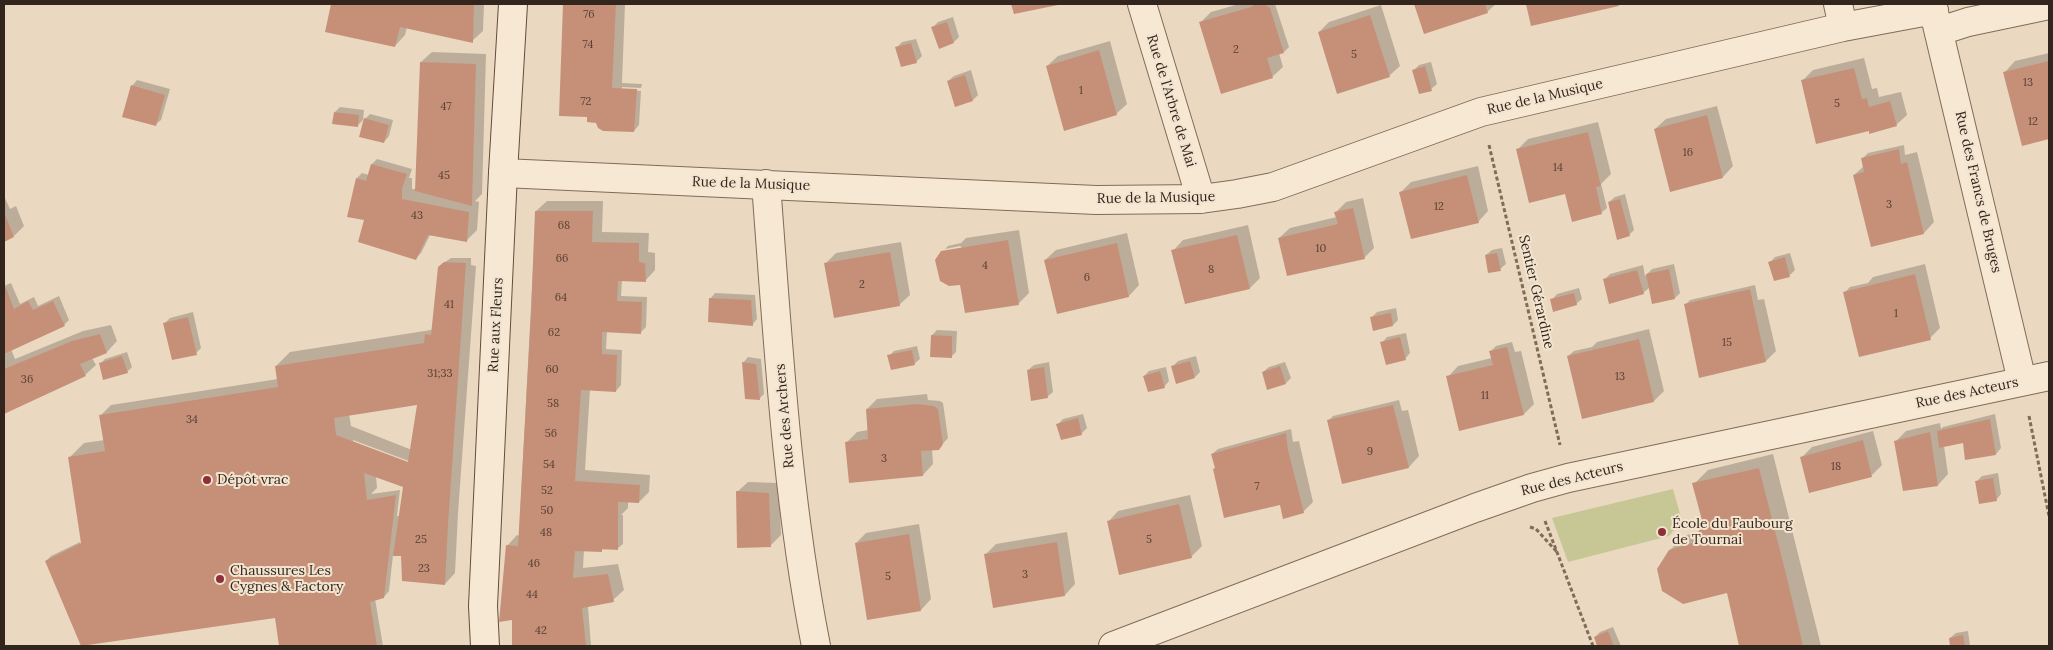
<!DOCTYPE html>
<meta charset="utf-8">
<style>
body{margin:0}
#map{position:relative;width:2053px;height:650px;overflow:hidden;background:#ead9c0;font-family:Lora,serif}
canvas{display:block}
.frame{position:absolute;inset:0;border:5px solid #32251d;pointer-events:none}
</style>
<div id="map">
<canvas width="2053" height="650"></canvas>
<div class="frame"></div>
</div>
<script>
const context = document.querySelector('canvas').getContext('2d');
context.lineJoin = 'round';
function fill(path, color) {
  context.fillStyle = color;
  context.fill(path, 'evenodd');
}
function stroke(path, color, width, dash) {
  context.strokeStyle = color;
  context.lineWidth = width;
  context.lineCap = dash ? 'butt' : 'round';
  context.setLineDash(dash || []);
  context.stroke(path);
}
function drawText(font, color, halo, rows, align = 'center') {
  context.font = font + ' Lora,serif';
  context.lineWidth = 4;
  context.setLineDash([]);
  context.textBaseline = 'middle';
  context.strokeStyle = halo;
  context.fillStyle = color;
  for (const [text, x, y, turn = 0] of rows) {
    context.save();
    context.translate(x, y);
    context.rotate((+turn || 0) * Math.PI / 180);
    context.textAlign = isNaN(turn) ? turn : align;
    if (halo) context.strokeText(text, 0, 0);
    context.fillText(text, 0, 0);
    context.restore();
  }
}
fill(new Path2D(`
 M1673,489L1682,521L1669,536L1568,562L1552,518Z`), '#c7c795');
fill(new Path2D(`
 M333,4H484L483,31L472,41L407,27L405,35L395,46L326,31Z
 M565,4H625L622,83L642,84L641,88L622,87V89L641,91L639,125L634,131L597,121L589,116L561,114Z
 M1239,4H1275L1289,47L1284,52L1279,53L1283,67L1272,77L1200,23L1211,12Z
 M1416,4H1496L1487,12L1424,32Z
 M1527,4H1620L1532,24Z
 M1381,5L1400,66L1389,76L1319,32L1329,22Z
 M953,17L959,37L954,42L932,28L938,22Z
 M916,39L922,56L916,62L896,48L902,42Z
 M1110,41L1127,104L1116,114L1047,66L1058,56Z
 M432,52L486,54L482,194L475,201L479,202L477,230L466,241L430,235L421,253L416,258L366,219L357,178L362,173L369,175L372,164L377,159L412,169L409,178H412V189H416L421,62Z
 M2049,53V137L2023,144L2005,72L2015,61Z
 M1864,58L1872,89L1877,88L1879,97L1901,92L1907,115L1896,125L1870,129L1802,81L1813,70Z
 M1431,62L1437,84L1431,89L1414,70L1419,65Z
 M971,70L978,95L973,100L948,81L954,76Z
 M137,80L170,89L161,120L155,125L132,86Z
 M1717,106L1733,166L1723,177L1655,129L1666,119Z
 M340,107L364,110L363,120L357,126L335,112Z
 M370,114L393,120L389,136L384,142L365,119Z
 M1598,122L1611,174L1601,184L1607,208L1601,213L1566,193L1517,150L1528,139Z
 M1904,145L1905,155L1917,152L1934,222L1924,233L1872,246L1854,175L1864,166L1862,159L1868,153Z
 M1478,166L1488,211L1478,222L1401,192L1411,182Z
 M1625,194L1634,230L1629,235L1609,202L1615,197Z
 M4,196L10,209L16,206L24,226L14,236L4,240Z
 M1363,198L1374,248L1364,258L1279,238L1290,228L1337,217L1336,212L1346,202Z
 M547,201H603L602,232L649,233L648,252L655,253V270L645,281L622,280L621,296L647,297L646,327L640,333L607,331L606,349L622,350L621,385L616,391L590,389L585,470L650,475L649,492L639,502L628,501V508L621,515H623V544L617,549L584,550L583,568L618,564L624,590L613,600L588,607L591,646H513V618L507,546L517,535L519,536L536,211Z
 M1248,225L1260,278L1250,288L1173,251L1183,240Z
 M1019,230L1029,293L1018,304L960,246L945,249L948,246L961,243L966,238Z
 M1127,233L1139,285L1129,296L1045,260L1056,250Z
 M901,242L910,295L899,305L825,264L836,253Z
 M1502,248L1506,264L1500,269L1486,255L1492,250Z
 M1790,253L1795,270L1790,275L1770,262L1775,257Z
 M451,258H471V265L476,266L458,513L455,573L445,584L403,555H393L389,591L384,597L375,599L383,646H280L276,617L46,561L51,556L80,542V546L84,542H80L82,541L70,457L84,443L105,440L101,415L111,405L278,379L276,366L290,352L431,330L433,328L445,262ZM418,403L412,450L351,426L349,414ZM353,440L414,463L413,466L353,443ZM376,476L404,487L400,516H397L400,490L371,494L377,488Z
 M1674,264L1680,293L1675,298L1650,287L1643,293L1604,280L1610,274L1643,265L1645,276L1652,269Z
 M1925,264L1940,328L1930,338L1845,292L1850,287L1868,283L1873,277Z
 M11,283L20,304L34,297L38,306L59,296L69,320L64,325L11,349L15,359L83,331L111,325L117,341L107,352L92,358L96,365L85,375L4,413V286Z
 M1755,285L1758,300L1764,299L1776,351L1766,361L1685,305L1690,300Z
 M1579,288L1582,299L1576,304L1552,300L1557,294Z
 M715,293L755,295L757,319L752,325L710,299Z
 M1396,308L1398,320L1393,325L1372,317L1377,312Z
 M193,312L201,348L196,353L165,323L170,318Z
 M1649,329L1664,391L1654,401L1568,356L1574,351L1592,347L1597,342Z
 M937,330L957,331L956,352L951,357L932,335Z
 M1406,333L1410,353L1405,359L1382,343L1387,337Z
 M1512,342L1515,352L1521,351L1534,404L1524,414L1460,429L1448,377L1458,366L1492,358L1491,351L1496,346Z
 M917,346L920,359L914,364L889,356L894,351Z
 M127,352L132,367L127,372L100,364L105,359Z
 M1196,356L1200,372L1195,377L1173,366L1178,361Z
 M748,357L761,359L764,394L759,399L743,363Z
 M1049,362L1053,392L1047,397L1028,370L1034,365Z
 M1285,362L1291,378L1286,383L1263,372L1269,367Z
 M1166,367L1169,381L1164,387L1144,376L1149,371Z
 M927,394L928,400L940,401L943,403L948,438L939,448L932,449L933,464L923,475L847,442L857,432L868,430L867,409L877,399Z
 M1399,400L1402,411L1408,410L1419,456L1409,467L1328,421L1333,416Z
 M1083,414L1087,428L1082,433L1058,424L1063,419Z
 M1995,414L2001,448L1996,454L1964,441L1944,446L1948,474L1938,485L1896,441L1906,431L1940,423L1941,429L1943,427Z
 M1291,429L1293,442L1299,441L1313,502L1303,512L1281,503L1214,469L1216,467L1212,454L1218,449Z
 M1873,431L1882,465L1872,475L1802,457L1812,447Z
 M1773,454L1821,646H1741L1728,592L1670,550L1684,536L1700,531L1704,524L1694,484L1708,470Z
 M1998,473L2001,494L1996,500L1976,482L1982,476Z
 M748,482L779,483L781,535L771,545L737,492Z
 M1190,495L1202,546L1191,557L1108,522L1118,511Z
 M919,524L931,599L921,610L856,543L866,533Z
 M1067,532L1075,584L1065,595L994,607L985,555L996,544Z
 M1613,627L1621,646H1599L1595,637L1600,632Z
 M1968,631L1970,646H1951L1950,638L1956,633Z`), '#0003');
fill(new Path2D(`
 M331,4H474L473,43L400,27L395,47L325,32Z
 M563,4H616L612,88L637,89L634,132L603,131L598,128L596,123L587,122V117L559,116Z
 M1011,4H1058V5L1014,14Z
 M1256,4H1264L1270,8L1284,53L1267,58L1273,78L1221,94L1199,22L1251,7Z
 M1414,4H1485L1488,13L1424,34Z
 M1526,4H1618L1619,6L1531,26Z
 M1370,15L1390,77L1337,94L1318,32Z
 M947,22L954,43L939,49L931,27Z
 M911,43L917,63L901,67L895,47Z
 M1099,50L1117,115L1064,131L1046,66Z
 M2049,61V139L2022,146L2003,72Z
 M420,62L476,64L472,206L415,191Z
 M1425,66L1432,91L1419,94L1412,70Z
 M1854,68L1862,99L1867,98L1869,107L1890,101L1897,126L1869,134V131L1816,144L1801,80Z
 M965,75L973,101L955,107L947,81Z
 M131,85L165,95L156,126L122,117Z
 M334,112L359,115L358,127L332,124Z
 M1707,115L1723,178L1670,192L1654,129Z
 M364,118L389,125L384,143L359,137Z
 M1588,132L1601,186L1596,187L1602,214L1572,222L1565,194L1529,203L1516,149Z
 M1899,149L1901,164L1907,162L1924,234L1871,247L1853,175L1864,172L1861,158Z
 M371,164L407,174L402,189V199L469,212L467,242L428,235L416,260L358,242L364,220L347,217L356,178L366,181Z
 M1467,175L1479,223L1411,239L1399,192Z
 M1620,199L1630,236L1617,240L1608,202Z
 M1353,208L1365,259L1287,276L1278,238L1338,224L1334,212Z
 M535,211H593L592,242L639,243V262L645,263L646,282L618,281L617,301L642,302L641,334L602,332V354L617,355L616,392L581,390L575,481L640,485L639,503L618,502V550L602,549V552L575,551L573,578L608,574L614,602L582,608L586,646H512V620L499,622L506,545L518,546L531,313Z
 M4,212L14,237L4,242Z
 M1237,235L1250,289L1185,304L1171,250Z
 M1008,240L1019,305L965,313L960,285L949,286L940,281L935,260L941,251Z
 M1117,243L1129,297L1057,314L1044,260Z
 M890,252L900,306L834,318L824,263Z
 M1497,253L1501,271L1488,273L1485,255Z
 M1785,257L1790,277L1774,281L1768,262Z
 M444,262L466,263L448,525L445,585L402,581L401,556H393L403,487L364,473L367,500L396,495L384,598L370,602L377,646H279L275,618L81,646L45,561L81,543L68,457L105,451L99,415L278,387L275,366L424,343L425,334L431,335L438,267ZM417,405L408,462L336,435L334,418Z
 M1669,269L1675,299L1652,304L1646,274Z
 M1637,270L1644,294L1609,304L1603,279Z
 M1915,274L1931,340L1859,357L1843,292Z
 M6,288L14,309L28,301L33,310L53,301L65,326L4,354V289Z
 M1750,289L1766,362L1699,378L1684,304Z
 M1574,293L1577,305L1553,312L1550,299Z
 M709,298L751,300L753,326L708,322Z
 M1391,313L1393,326L1373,331L1370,317Z
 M188,317L197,355L172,360L163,323Z
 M100,334L107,353L80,364L86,376L4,414V369L72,341Z
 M931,335L952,336V358L930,357Z
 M1400,337L1406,360L1386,365L1380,342Z
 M1639,339L1654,402L1582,419L1567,356Z
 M1507,347L1524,415L1459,431L1446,376L1493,365L1489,351Z
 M912,350L915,365L891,370L887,355Z
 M122,356L128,373L103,380L99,363Z
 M1190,361L1195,378L1176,384L1171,366Z
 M742,362L756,364L760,400L745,399Z
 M1280,366L1286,384L1267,390L1262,372Z
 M1044,367L1048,398L1031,401L1027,370Z
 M1160,371L1165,388L1148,392L1143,376Z
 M917,404L934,406L938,409L943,444L939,450L921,451L923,476L849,483L845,442L868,439L866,409Z
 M1393,405L1409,468L1342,484L1327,420Z
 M1078,418L1082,435L1061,440L1056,424Z
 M1990,419L1996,455L1965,460L1963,443L1939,448L1937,431Z
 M1930,432L1938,486L1903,491L1894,441Z
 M1286,433L1288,450L1304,513L1283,519L1280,505L1224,518L1213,469L1215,468L1211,454Z
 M1863,440L1872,477L1809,493L1800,457Z
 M1759,468L1787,578L1803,646H1739L1727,593L1683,604L1662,591L1657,569L1669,550L1692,543L1703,524L1692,483Z
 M1993,478L1997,501L1979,504L1975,481Z
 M736,491L769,493L771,547L737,548Z
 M1179,504L1192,558L1119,575L1107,521Z
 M909,534L921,611L867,620L855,543Z
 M1057,542L1065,596L993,608L984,554Z
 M1608,631L1614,646H1597L1594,637Z
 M1963,635L1965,646H1950L1949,638Z`), '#c69078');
const street = new Path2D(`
 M1142,4L1201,199
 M1838,4L1843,27
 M1932,4L2022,381
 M1940,31L1968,22L2049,5
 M503,173L1096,200L1201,199L1237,194L1273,187L1481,112L1843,27L1934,10
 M766,184C778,339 786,494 816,646
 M1113,646L1475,508L1532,488L1568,478L2049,376`);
const secondary = new Path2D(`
 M485,646L483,606L503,173L513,4`);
stroke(street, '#826b59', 30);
stroke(secondary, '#644c3d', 30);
stroke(new Path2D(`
 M1489,145L1560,445
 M2029,416L2049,516
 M1545,521L1593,646
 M1530,527L1536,529L1557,552`), '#826b59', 3, [4, 2.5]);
stroke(street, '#f6e8d2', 28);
stroke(secondary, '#f6e8d2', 28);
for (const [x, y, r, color] of [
 [207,480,5,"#8d2e38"],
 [1662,532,5,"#8d2e38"],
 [220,579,5,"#8d2e38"]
]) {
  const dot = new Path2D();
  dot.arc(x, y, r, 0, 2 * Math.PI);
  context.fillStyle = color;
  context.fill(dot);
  stroke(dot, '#f2e4cf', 2);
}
drawText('11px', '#574034', null, [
 ["76",589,15],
 ["74",588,45],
 ["2",1236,50],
 ["5",1354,55],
 ["13",2028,83],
 ["1",1081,91],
 ["72",586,102],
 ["5",1837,104],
 ["47",446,107],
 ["12",2033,122],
 ["16",1688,153],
 ["14",1558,168],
 ["45",444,176],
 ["3",1889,205],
 ["12",1439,207],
 ["43",417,216],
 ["68",564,226],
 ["10",1321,249],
 ["66",562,259],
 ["4",985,266],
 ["8",1211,270],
 ["6",1087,278],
 ["2",862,285],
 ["64",561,298],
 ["41",449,305],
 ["1",1896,314],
 ["62",554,333],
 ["15",1727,343],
 ["60",552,370],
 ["31;33",440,374],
 ["13",1620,377],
 ["36",27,380],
 ["11",1485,396],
 ["58",553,404],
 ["34",192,420],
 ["56",551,434],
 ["9",1370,452],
 ["3",884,459],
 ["54",549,465],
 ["18",1836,467],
 ["7",1257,487],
 ["52",547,491],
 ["50",547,511],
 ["48",546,533],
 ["25",421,540],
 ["5",1149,540],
 ["46",534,564],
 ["23",424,569],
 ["3",1025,575],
 ["5",888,577],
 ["44",532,595],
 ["42",541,631]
]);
drawText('14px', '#32251d', '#f2e4cf', [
 ["Rue de la Musique",1545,97,-13],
 ["Rue de l'Arbre de Mai",1171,101,73],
 ["Rue de la Musique",751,184,2],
 ["Rue des Francs de Bruges",1978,192,77],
 ["Rue de la Musique",1156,198,-1],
 ["Sentier Gérardine",1536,292,77],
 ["Rue aux Fleurs",496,325,-87],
 ["Rue des Acteurs",1967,393,-12],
 ["Rue des Archers",785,416,-95],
 ["Rue des Acteurs",1572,479,-14]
]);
drawText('14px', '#32251d', '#f2e4cf', [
 ["Dépôt vrac",217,480],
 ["École du Faubourg",1672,524],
 ["de Tournai",1672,540],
 ["Chaussures Les",230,571],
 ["Cygnes & Factory",230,587]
], 'left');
</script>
